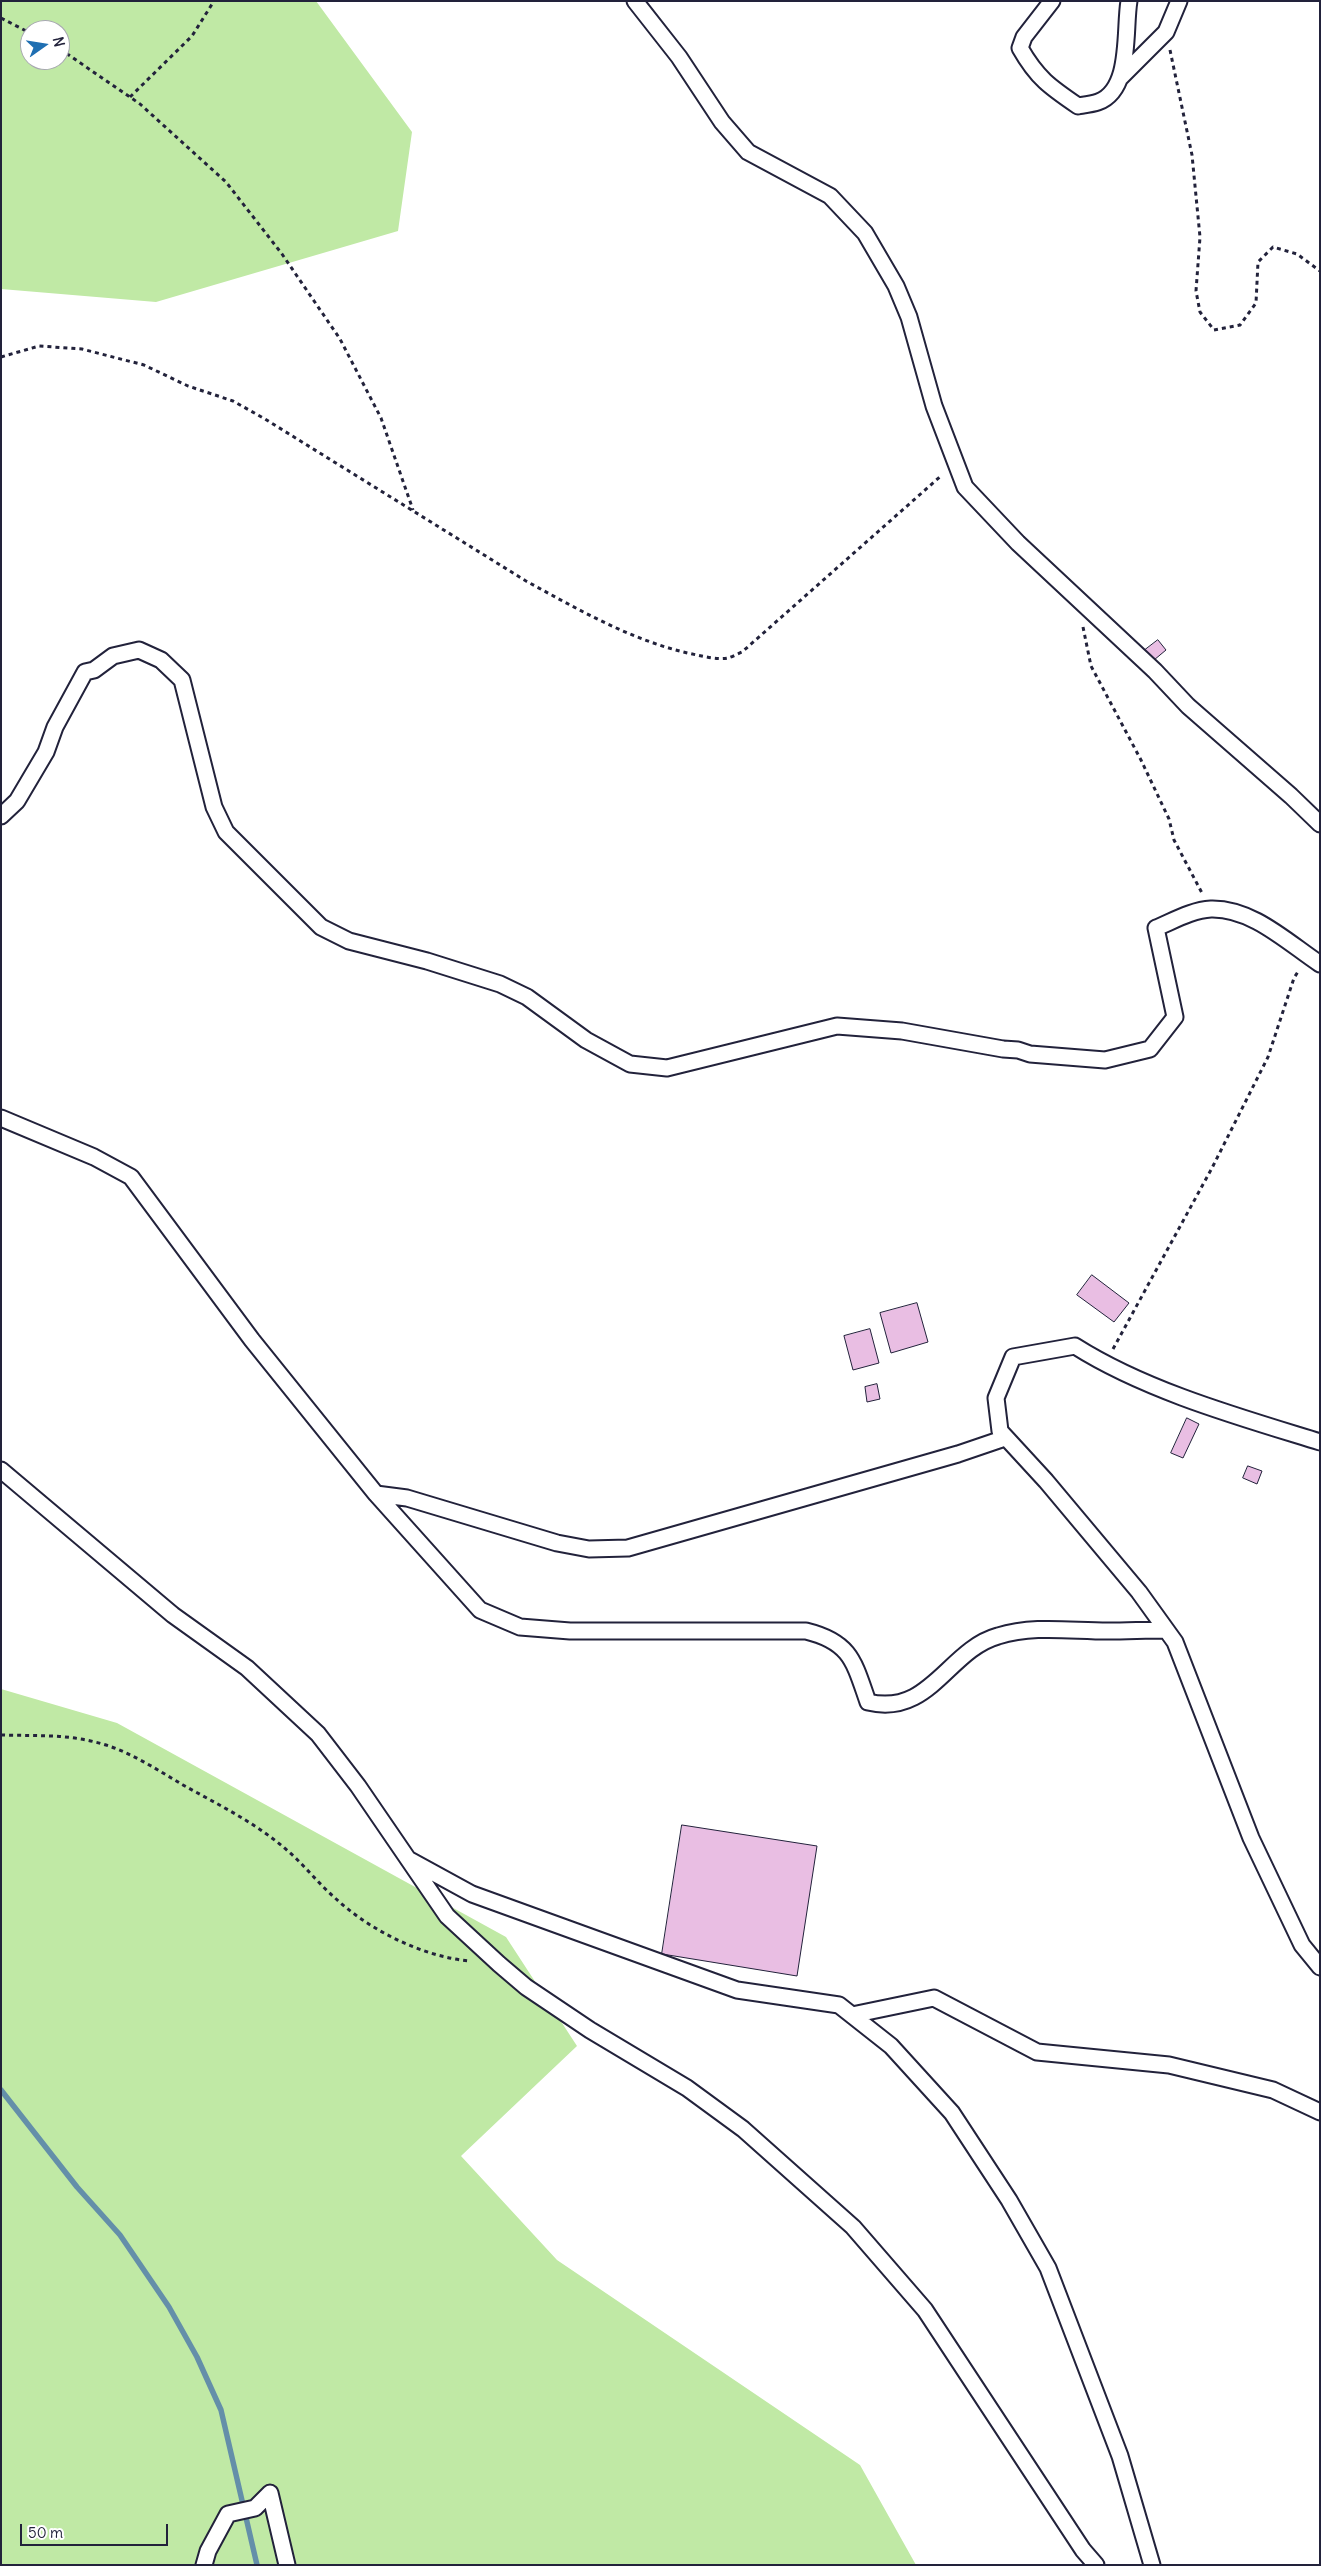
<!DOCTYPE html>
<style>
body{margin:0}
#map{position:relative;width:1321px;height:2566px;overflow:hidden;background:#fff;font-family:Delius,sans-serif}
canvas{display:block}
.frame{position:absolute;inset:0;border:2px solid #22223b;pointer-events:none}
.north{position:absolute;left:20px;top:20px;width:50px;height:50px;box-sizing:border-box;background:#fff;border:1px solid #a7a7b1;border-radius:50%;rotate:77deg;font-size:14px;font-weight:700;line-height:20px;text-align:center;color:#22223b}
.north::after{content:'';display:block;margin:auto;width:18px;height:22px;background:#1f6fb2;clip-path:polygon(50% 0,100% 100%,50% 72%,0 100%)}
.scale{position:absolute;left:20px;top:2524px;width:148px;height:22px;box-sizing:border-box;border:2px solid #22223b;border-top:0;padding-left:6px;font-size:15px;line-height:18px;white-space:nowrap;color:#22223b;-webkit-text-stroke:4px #fff;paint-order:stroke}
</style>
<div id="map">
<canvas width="1321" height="2566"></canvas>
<div class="frame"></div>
<div class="north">N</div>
<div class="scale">50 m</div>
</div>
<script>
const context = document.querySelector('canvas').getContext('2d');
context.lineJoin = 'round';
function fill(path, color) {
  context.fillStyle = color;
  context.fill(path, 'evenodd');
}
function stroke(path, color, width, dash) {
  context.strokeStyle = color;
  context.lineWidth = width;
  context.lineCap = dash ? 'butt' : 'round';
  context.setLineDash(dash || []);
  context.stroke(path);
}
fill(new Path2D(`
 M1,1H316L412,132L398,231L156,302L1,289ZM30,30H60V60H30Z
 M1,1689L117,1723L506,1937L577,2046L461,2156L557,2260L860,2465L916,2565H1Z`), '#c0e9a5');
stroke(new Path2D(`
 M1,2090L77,2187L120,2235L169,2307L197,2357L221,2410L257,2565`), '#648fa9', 5.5);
const building = new Path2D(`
 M1158,640L1166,650L1154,660L1145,650Z
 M1092,1275L1129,1303L1114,1322L1077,1295Z
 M917,1303L928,1342L891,1353L880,1313Z
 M870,1329L879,1363L853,1370L844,1336Z
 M877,1384L880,1399L867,1402L865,1387Z
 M1187,1418L1199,1424L1183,1458L1171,1453Z
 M1248,1466L1262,1471L1257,1484L1243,1478Z
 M682,1825L817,1846L797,1976L662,1954Z`);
fill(building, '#e9bee3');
stroke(building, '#22223b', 1);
const street = new Path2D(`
 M635,1L679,57L722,122L748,152L830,196L865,233L896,286L909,317L934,406L965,487L1018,543L1155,671L1188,706L1291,796L1320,824
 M1052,1L1024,37L1020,48C1037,78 1050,87 1078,106C1084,105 1092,104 1098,102C1132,90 1124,30 1129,1
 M1120,78L1166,32L1179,1
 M1,816L17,801L46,752L55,727L85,672L94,670L113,656L139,650L161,660L182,680L214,807L226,832L321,927L349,941L427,961L500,984L527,997L586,1040L630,1064L667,1068L837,1026L902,1031L1003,1049L1018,1050L1030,1054L1105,1060L1150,1049L1175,1017L1156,928C1173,921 1192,910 1211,909C1252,908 1287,942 1320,964
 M1,1118L94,1157L131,1177L252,1340L376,1494L480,1610L520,1627L570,1631H806C851,1642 854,1662 868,1702C930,1717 948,1650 998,1636C1034,1625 1070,1631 1108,1631C1127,1631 1146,1630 1165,1630
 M1320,1442C1239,1417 1146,1391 1075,1346L1013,1357L996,1398L1000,1431L1046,1481L1139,1592L1175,1642L1251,1838L1302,1945L1320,1967
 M1,1470L173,1615L247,1668L318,1734L358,1786L447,1916L499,1964L526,1987L590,2030L687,2088L743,2129L853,2227L925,2310L1083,2550L1096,2565
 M376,1494L407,1498L557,1543L589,1549L628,1548L958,1454L1005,1438
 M408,1859L472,1894L737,1990L839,2005L891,2046L952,2113L1009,2200L1048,2268L1120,2456L1152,2565
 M852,2015L934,1998L1037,2052L1169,2065L1273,2090L1320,2112
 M204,2565L208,2551L228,2514L255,2508L270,2493L287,2565`);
stroke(street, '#22223b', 19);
stroke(new Path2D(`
 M1,18L30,33
 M60,49L140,104L226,182L282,254L340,339L381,418L413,510
 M1170,50L1192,155L1200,237L1196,291L1200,312L1214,330L1240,325L1256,303L1258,262L1273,247L1297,254L1320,271
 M130,97L192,36L214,1
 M1,357L39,346L82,349L144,365L188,386L233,401L265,419L526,581C581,611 636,643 697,655C707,657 718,660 728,658C732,657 737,654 742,652L942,475
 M1083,627L1091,666L1141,760L1169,819L1174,840L1202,893
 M1113,1349L1212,1168L1268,1057L1294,978L1299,970
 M1,1735C33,1736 64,1734 95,1742C126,1749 156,1769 183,1785C219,1805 258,1824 289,1852C305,1866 318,1883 334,1897C369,1930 421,1956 469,1961`), '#22223b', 3, [4, 4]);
stroke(street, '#fff', 15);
</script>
